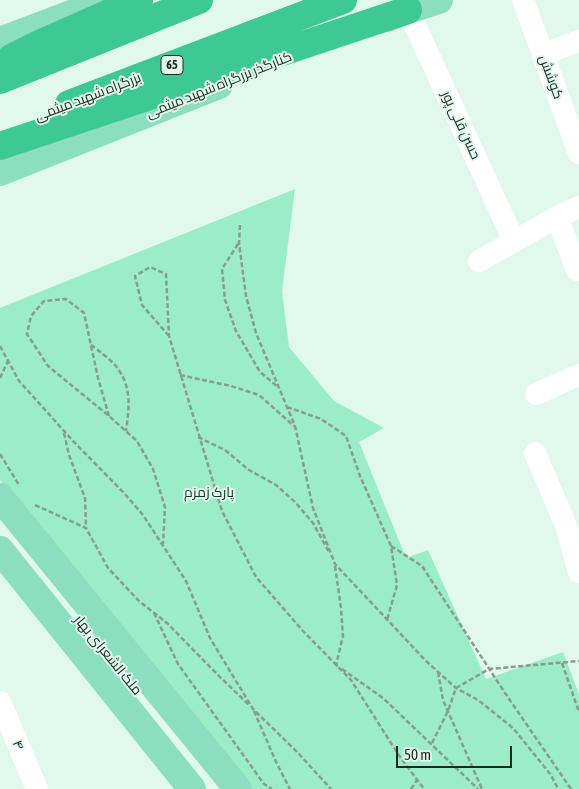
<!DOCTYPE html>
<meta charset="utf-8">
<style>
body{margin:0}
#map{position:relative;width:579px;height:789px;overflow:hidden;background:#e1f8ec;font-family:"Asap Condensed",sans-serif}
canvas{display:block}
.scale{position:absolute;left:396px;top:746px;width:116px;height:22px;box-sizing:border-box;border:2px solid #1f2823;border-top:0;padding-left:6px;font-size:15px;line-height:18px;white-space:nowrap;color:#1f2823;-webkit-text-stroke:4px #e1f8ec;paint-order:stroke}
</style>
<div id="map">
<canvas width="579" height="789"></canvas>
<div class="scale">50 m</div>
</div>
<script>
const context = document.querySelector('canvas').getContext('2d');
context.lineJoin = 'round';
function fill(path, color) {
  context.fillStyle = color;
  context.fill(path, 'evenodd');
}
function stroke(path, color, width, dash) {
  context.strokeStyle = color;
  context.lineWidth = width;
  context.lineCap = dash ? 'butt' : 'round';
  context.setLineDash(dash || []);
  context.stroke(path);
}
function drawText(font, color, halo, rows, align = 'center') {
  context.font = font + ' "Asap Condensed",Cairo,sans-serif';
  context.lineWidth = 4;
  context.setLineDash([]);
  context.textBaseline = 'middle';
  context.strokeStyle = halo;
  context.fillStyle = color;
  for (const [text, x, y, turn = 0] of rows) {
    context.save();
    context.translate(x, y);
    context.rotate((+turn || 0) * Math.PI / 180);
    context.textAlign = isNaN(turn) ? turn : align;
    if (halo) context.strokeText(text, 0, 0);
    context.fillText(text, 0, 0);
    context.restore();
  }
}
fill(new Path2D(`
 M295,189L282,291L289,347L334,401L384,428L359,442L406,558L428,550L486,679L563,652L579,694V789H247L0,480V308Z`), '#9bedc7');
stroke(new Path2D(`
 M240,225L239,243L246,296L256,333L295,426L313,508L335,564L426,661L456,688L478,700L513,728L551,775L558,789
 M238,244L222,269L225,300L236,331L260,372L278,387
 M169,336L142,305L135,276L150,267L166,274L169,336L222,511L256,577L303,631L351,680L398,754L424,789
 M91,345C99,351 113,361 118,369C132,388 129,409 126,431
 M0,346L19,381L74,442L124,493L143,515L186,581L210,638L253,709L298,753L331,789
 M180,375L231,386L259,395L294,426
 M0,378L8,361
 M287,407L321,419L346,436L360,476L391,546L397,585L387,620
 M109,416L98,378L84,313L66,299L44,301L31,316L27,334L48,366L109,416L137,441L153,469L165,507L163,544
 M64,433L69,455L85,498L86,528
 M198,437L225,450L249,470L276,485L295,502L313,523L329,552
 M0,454L19,485
 M35,505L86,528L108,568L139,601L167,623L217,674L249,705
 M391,546L422,566L505,693L571,789
 M335,566L341,608L343,636L336,665L338,666
 M154,613L178,664L264,784L272,789
 M562,663L579,712
 M342,669L383,698L478,789
 M438,672L443,700L482,789
 M254,711L277,764L290,789
 M432,743L448,711L456,688L489,669L579,661
 M411,789L417,780`), '#8a9b92', 2.5, [5, 2.5]);
stroke(new Path2D(`
 M523,0L579,153
 M408,10L514,241
 M543,54L579,41
 M557,217L577,270
 M479,261L557,217L579,207
 M536,394L579,375
 M535,453L567,528L579,572
 M0,702L37,789`), '#fff', 22);
stroke(new Path2D(`
 M387,18L408,10L439,0
 M0,41L108,0
 M0,172L219,85
 M0,497L238,789
 M0,550L192,789`), '#8bdebf', 28);
stroke(new Path2D(`
 M11,58L39,44L139,0
 M0,80L199,0
 M69,104L343,0
 M0,146L408,10`), '#3ec894', 28);
for (const [x, y, w] of [
 [172,65,22]
]) {
  const box = new Path2D();
  box.roundRect(x - w / 2, y - 9.5, w, 19, 4);
  context.fillStyle = '#e1f8ec';
  context.fill(box);
  stroke(box, '#1f2823', 1);
}
drawText('bold 12px', '#1f2823', null, [
 ["65",172,65]
]);
drawText('14px', '#1f2823', '#e1f8ec', [
 ["کوشش",551,77,70],
 ["کنارگذر بزرگراه شهید میثمی",219,85,-22],
 ["بزرگراه شهید میثمی",88,97,-21],
 ["حسن قلی پور",461,125,65],
 ["ملک الشعرای بهار",108,655,51],
 ["۴",18,745,67]
]);
drawText('14px', '#0e3626', '#e1f8ec', [
 ["پارک زمزم",209,493]
]);
</script>
